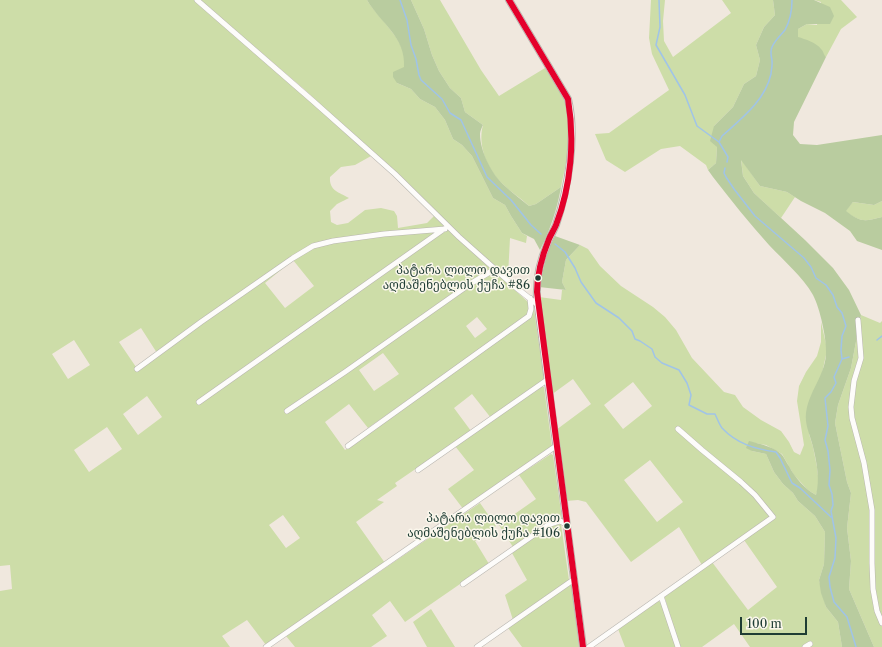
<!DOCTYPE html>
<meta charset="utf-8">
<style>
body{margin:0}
#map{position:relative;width:882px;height:647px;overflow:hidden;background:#f0e8de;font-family:"Libre Caslon Text",serif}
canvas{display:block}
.scale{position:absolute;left:740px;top:617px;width:67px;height:18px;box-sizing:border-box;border:2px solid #1f3d34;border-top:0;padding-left:5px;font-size:12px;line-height:14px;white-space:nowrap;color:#1f3d34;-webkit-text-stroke:3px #fbf7ec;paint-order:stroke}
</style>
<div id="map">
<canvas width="882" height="647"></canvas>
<div class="scale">100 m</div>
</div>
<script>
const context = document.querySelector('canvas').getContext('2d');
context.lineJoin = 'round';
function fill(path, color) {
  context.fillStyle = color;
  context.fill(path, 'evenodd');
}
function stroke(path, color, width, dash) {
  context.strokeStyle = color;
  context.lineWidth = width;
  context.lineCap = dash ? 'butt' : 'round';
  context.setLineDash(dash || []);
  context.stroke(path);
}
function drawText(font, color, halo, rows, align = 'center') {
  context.font = font + ' "Libre Caslon Text","Noto Serif Georgian",serif';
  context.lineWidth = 3;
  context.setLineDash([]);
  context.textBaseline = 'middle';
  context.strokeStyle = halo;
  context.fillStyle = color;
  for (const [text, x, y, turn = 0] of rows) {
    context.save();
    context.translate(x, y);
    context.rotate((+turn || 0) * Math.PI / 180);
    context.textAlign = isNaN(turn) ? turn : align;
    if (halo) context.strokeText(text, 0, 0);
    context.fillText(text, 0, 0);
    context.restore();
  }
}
fill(new Path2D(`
 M0,0H195L311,101L371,156L355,165L341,167L330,177C329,191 339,192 349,198L337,204L330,211L331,222L337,225L348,223L365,210L381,208L394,211L397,216L398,228L427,223L434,216L529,303L528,315L368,428L349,404L325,422L345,450L530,318L534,309L544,380L491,418L472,394L454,408L471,431L395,483L397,486L377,500L384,502L356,522L385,563L266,645L247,620L222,636L230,647H0V591L12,589L10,565L0,566ZM293,260L314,286L285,308L265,283ZM477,317L487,329L475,338L466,326ZM141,328L157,353L136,367L119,342ZM74,340L90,365L68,379L52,354ZM383,353L399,374L374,391L359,370ZM147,396L162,417L138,435L123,414ZM107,427L122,449L89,472L74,450ZM283,515L300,538L286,548L269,525Z
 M200,0H367C378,19 412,45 404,69C402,73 399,78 397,83L411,89L420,99L435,107L445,120L453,139L462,145L472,156L493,198L505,205L511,216L522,233L527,236L526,243L510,238L508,276L485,259L305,90Z
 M411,0H440L481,70L499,96L545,68C551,78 559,88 564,99C575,126 567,160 561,187L536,204L529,206C521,198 512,193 505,186C488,172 477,146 483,125L465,112L461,98L450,88L439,71L432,55L424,29Z
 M651,0H665L663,21L664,41L673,57L731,13L722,0H773L775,15L764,27L756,45L760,60L756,76L744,84L733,107L714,126L717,147L716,163L708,170L706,165L680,146L661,149L625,172L606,160L595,134L609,133L669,90L652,54L649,38Z
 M814,0H841L857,17L841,29L826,57L798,38V29L807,24L817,25L821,2Z
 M741,159L760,186L787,192L795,197L781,218L754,193L743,176Z
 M882,201V217C864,222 860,222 845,211L853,202L874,205Z
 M580,245L588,249L600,266L621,286L653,307L665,317L676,330L692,358L724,392L735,395L743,407L761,420L781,431L789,442L794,452L800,455L804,445L797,401L799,386L806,372L817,356L821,342V322L826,344V355L809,434L813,447L817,467L819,485L816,495L808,490L794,475L782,454L766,445L749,442L752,451L766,454L774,472L783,484L793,493L798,501L815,516L825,532L824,564L819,580L826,607L838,622L842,647H807L813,643L811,641L802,647H750L734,624L702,647H680L663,592L702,565L679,527L631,562L586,502L578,500L566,501L556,430L591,404L573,379L551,395L539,297L561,300L562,290H566L562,282L566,260ZM633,382L652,406L623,429L604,405ZM650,460L683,502L657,522L624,480ZM744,540L777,587L748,610L712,562Z
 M861,315L880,323L882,321V647H874L849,589L851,561L847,528L851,493L847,482L835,423L838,405L851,368Z
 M541,387H544L552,447L464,510L448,489L474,470L455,446Z
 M551,454L553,455L562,519L546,522L513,547L499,525L536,499L519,475Z
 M480,503L496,526L475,541L489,564L405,622L390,601L372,615L387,636L371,647H295L286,636Z
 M561,524L569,580L513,620L505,595L527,580L512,553L547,527Z
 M571,583L579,647H522L508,628Z
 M658,601L661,602L676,647H625L618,629Z
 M431,609L455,647H427L413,622Z`), '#cddda8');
fill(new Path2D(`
 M367,0H411L424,29L432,55L439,71L450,88L461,98L465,112L483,125C482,127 480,131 480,134C480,151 492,175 505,186C512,193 521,199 529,206L536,204L561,187C557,210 550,230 540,250L534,239L522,233L511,216L505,205L493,198L472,156L462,145L453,139L445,120L435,107L420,99L411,89L397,83L393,77V72L404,67C406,37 381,24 367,0Z
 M773,0H814L830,7L834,16L830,24H807L798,29V37C805,39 817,43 821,49C824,52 823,54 826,57L794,122L793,135L800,144L817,145L882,135V201L874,205L853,202L846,211C860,222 864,222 882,217V250L857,241L850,231L825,213L801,201L787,192L760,186L741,160L743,176L754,193L805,240L833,268L849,290L861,315L851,368L838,405L835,423L847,482L851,493L847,528L851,561L849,589L874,647H842L838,622L826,607L821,593L819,580L824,564L825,532L815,516L798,501L793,493L783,484L774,472L766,454L752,451L746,448L749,441C760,444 771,446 780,453C784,456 786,462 789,466C795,478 805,489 816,495C820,480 817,463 813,447C811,438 807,430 806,421C804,396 825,378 826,354C827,340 820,308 813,295C803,277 783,260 769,245C749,223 731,200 713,177L708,170L716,163L717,147L710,141L714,126L733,107L744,84L756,76L760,60L756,45L764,27L775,15Z
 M555,236L580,245L566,260L562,282L566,290L539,287L547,253Z`), '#b9cc9f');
stroke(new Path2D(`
 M400,0L407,20L411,45L416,59L419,75L421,80L442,99L450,113L461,120L487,177L511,200L531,225L541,234
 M659,0L660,27L656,45L685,95L697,126L719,142
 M727,162L728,157L719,142L722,136C741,119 765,101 771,74C771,71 772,68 772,65C773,58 769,54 772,47C775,40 780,36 785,30C790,21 792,10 792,0
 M725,168L724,173L726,177L734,189L755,216L804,258L811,267L816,278L826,285L833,295L837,307L842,313L846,326L842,336L841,350L842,359L834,377L836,383L831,392L825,398L828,426L825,440L828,451L830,470L829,485L832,494L833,505L831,511L836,538L835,558L829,577L830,587L834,602L847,617L856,647
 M555,244L565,252L575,268L581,282L596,303L619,318L632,331L635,339L640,341L652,349L655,357L662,363L679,370L687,383L691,395L689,405L707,414H715C717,418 719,424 722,428C737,444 755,449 776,452L780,458L792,483L800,488L831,517
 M877,340L882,336
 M842,359L849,357`), '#a0c4e8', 1.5);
const minor = new Path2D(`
 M197,0L313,101L395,174L459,237L514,286L538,305
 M858,320L861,358L854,381L851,407L852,418L864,463L872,510V563L873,589L877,611L882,623
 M137,369L201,322L293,258L313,246L333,241L384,234L445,229
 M199,402L444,229
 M287,411L345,372L470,284L495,269
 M348,446L529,316L531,309L530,298
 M418,470L547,380
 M463,584L548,525L560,521L566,524
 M661,596L678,647
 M266,647L556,446
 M477,647L573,580
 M589,647L773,517L755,495L741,482L702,450L678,429
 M805,647L810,644`);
const tertiary = new Path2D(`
 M509,0L568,99C577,136 568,189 556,225C553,232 549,238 547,245C539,263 536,280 537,299L583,647`);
stroke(minor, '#b9b6b0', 6);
stroke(tertiary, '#b9b6b0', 8);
stroke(minor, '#fdfcfa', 5);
stroke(tertiary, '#fdfcfa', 6);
stroke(new Path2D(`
 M509,0L568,99C575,140 571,186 556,225C554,230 551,234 549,239C542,256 537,273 537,292L583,647`), '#e4002b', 6);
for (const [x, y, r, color] of [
 [538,278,3.5,"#1f3d34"],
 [567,526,3.5,"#1f3d34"]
]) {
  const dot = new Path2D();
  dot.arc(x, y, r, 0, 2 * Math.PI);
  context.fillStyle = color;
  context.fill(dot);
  stroke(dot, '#fbf7ec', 1.5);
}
drawText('12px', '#1f3d34', '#fbf7ec', [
 ["პატარა ლილო დავით",530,271],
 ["აღმაშენებლის ქუჩა #86",530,286],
 ["პატარა ლილო დავით",560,519],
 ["აღმაშენებლის ქუჩა #106",560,534]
], 'right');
</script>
